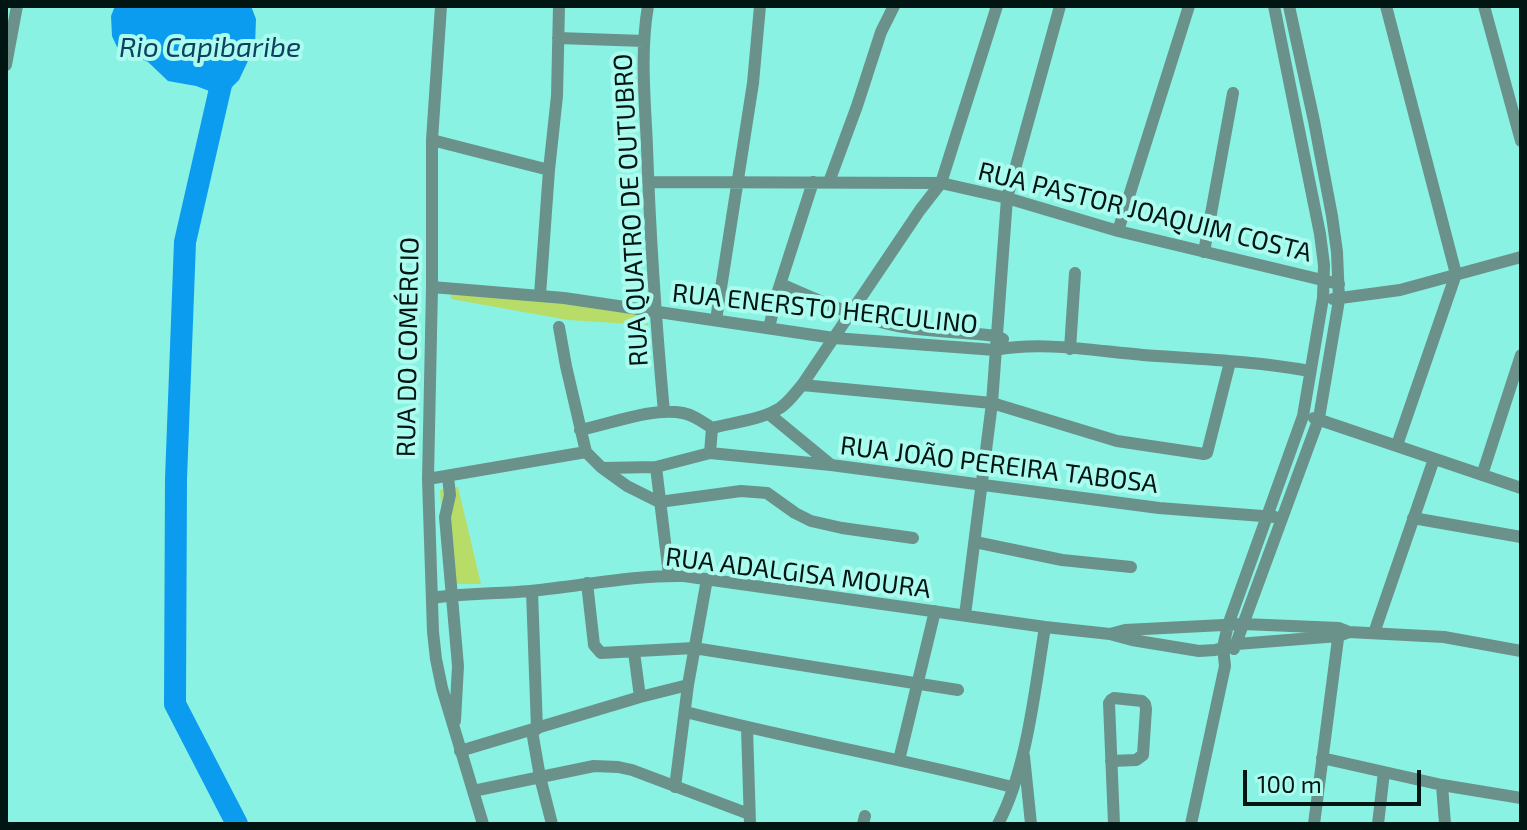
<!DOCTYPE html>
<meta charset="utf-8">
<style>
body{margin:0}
#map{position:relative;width:1527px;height:830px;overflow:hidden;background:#8af2e3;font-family:"Exo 2",sans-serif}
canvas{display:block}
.frame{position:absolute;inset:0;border:8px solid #011512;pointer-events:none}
.scale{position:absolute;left:1243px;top:770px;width:178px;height:36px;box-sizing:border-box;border:4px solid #011512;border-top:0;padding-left:10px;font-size:24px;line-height:28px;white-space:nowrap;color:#011512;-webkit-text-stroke:6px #abfbef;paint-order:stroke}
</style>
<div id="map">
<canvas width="1527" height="830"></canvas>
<div class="frame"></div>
<div class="scale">100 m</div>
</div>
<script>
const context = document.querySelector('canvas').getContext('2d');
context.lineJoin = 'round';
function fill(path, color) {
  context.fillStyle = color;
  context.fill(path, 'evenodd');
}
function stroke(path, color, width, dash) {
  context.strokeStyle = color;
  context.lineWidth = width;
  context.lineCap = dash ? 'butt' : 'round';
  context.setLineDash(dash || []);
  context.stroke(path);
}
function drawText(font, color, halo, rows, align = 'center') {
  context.font = font + ' "Exo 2",sans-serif';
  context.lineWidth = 8;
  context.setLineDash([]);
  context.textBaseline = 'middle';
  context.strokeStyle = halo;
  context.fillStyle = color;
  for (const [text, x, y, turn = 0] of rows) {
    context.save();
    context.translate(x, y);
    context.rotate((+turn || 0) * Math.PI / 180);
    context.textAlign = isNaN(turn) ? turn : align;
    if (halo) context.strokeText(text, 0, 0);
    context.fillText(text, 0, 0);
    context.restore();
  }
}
fill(new Path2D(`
 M452,285L644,304L648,325L568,320L451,299Z
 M458,487L481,584H446L440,490Z`), '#b8dc68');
fill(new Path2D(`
 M115,6H251L256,19L255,46L239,80L231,88L212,92L196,86L168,81L148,62L117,47L112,36L111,16Z`), '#0b9cf0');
stroke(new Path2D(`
 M237,824L175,704L176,479L185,242L239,6`), '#0b9cf0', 22);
stroke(new Path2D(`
 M441,6L432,140V287L428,479L433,632L436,659L442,688L483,824
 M648,6C640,52 645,100 647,147C650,236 656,324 664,412
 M1386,6L1456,274L1397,445
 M1484,6L1521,141
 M558,38L644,41
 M6,65L17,6
 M432,140L549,170
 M648,182L941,183L1007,198L1118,231L1339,284
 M829,182L857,106L881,32L894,6
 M1118,231L1189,6
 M1204,252L1233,93
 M781,284C819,301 857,318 898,326C931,332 964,332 997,336L1003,339
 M432,287L564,298L834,338L995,350C1043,341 1095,351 1143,355C1199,359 1255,361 1310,371
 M540,295L549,170L557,96L559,6
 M1333,299L1400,290L1521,257
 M716,320L753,83L760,6
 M559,327L566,366L586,452L602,468L627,486L659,502L741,491L767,493L795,513L811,521L842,528L913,538
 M769,328L777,294L813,182
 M1070,349L1075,273
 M802,385L992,403L1117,441L1204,454L1207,453L1230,362
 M769,414L831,465
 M1314,418L1521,488
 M580,430C611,424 652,407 683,413C694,415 703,422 712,428C734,422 761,420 780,408C789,402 795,393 802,385L920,210L941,183L997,6
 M710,453L831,465L1159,508L1275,517
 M656,467L669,575
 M602,468L656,467L710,453L712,428
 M1482,475L1521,355
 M448,477L450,495L445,517L458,666L455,721
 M428,479L586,452
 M1413,518L1521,537
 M975,542L1062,560L1131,567
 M587,583L594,645L601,653L694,648L958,690
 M532,591L537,729
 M432,598C464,593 497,594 530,591C582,586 633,575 684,576L1045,627L1110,634L1132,640L1199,651L1215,650L1237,644L1339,636L1349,632
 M965,615L992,403L1007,198L1060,6
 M1374,633L1434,459
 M1110,634L1125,630L1243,624L1339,628L1349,632L1444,637L1521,651
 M1234,649L1319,418L1339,300L1337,252L1332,216L1314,121L1289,6
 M634,652L640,697
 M686,712C794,740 904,759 1012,787
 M747,728L750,824
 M532,731L540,777L552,824
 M460,751L640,697L688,685
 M1024,756L1031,824
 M1322,758L1442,785L1521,798
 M899,760L935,611
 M1111,761L1136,760L1143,755L1146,709L1145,704L1142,701L1114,698L1111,700L1109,703L1114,824
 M1442,785L1445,824
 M675,787L688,685L707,579
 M473,791L594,766L618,767L632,770L749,814
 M863,824L865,816
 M998,824C1027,770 1035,688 1045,627
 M1191,824L1225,666L1223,647L1228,625L1303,416L1323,298L1324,265L1320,234L1274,6
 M1314,824L1339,631
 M1378,824L1384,772`), '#6a928b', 12);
drawText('26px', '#011512', '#abfbef', [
 ["RUA QUATRO DE OUTUBRO",631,210,-93],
 ["RUA PASTOR JOAQUIM COSTA",1145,212,14],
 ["RUA ENERSTO HERCULINO",825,309,6],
 ["RUA DO COMÉRCIO",408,347,-89],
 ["RUA JOÃO PEREIRA TABOSA",999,465,7],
 ["RUA ADALGISA MOURA",798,573,7]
]);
drawText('italic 28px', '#0f4061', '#abfbef', [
 ["Rio Capibaribe",210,48]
]);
</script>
